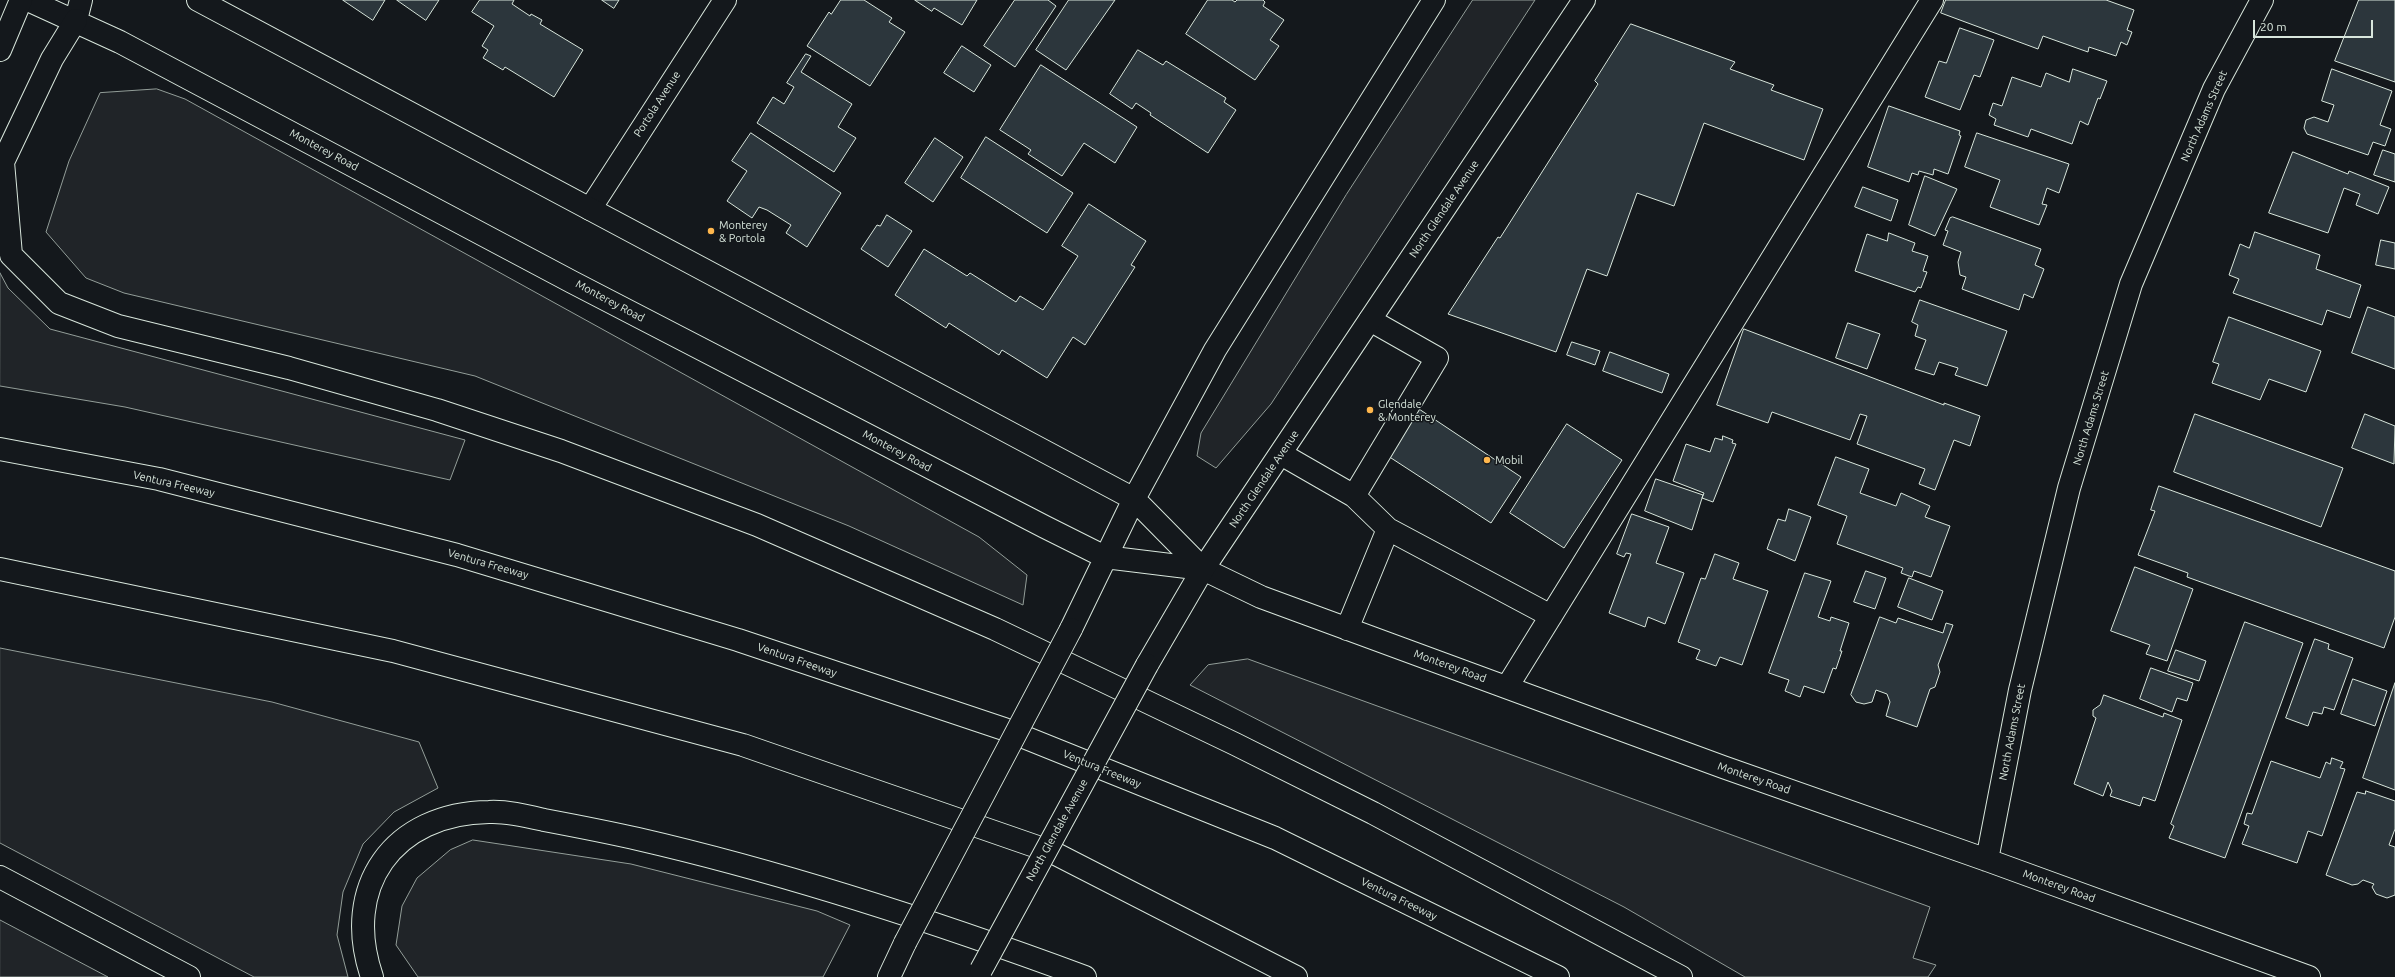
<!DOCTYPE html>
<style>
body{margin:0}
#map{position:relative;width:2395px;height:977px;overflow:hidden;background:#14181c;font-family:Ubuntu,sans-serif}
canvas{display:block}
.scale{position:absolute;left:2253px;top:20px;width:120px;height:18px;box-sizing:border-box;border:2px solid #d8e6dc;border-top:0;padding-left:5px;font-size:12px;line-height:14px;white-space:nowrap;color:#d8e6dc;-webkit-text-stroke:3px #14181c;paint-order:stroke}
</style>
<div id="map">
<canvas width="2395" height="977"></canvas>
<div class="scale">20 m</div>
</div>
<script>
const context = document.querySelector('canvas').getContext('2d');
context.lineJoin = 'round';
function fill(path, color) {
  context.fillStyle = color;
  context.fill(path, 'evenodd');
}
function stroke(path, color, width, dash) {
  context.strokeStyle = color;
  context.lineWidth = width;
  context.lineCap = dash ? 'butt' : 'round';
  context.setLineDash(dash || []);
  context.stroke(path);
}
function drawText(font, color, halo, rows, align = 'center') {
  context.font = font + ' Ubuntu,sans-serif';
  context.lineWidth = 3;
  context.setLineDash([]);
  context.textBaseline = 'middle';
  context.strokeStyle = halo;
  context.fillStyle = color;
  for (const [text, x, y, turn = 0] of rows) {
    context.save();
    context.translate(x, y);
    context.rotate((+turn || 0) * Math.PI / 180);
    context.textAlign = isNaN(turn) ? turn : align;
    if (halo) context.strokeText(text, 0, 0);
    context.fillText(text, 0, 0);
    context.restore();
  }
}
const green = new Path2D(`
 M1473,0H1535L1271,404L1216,468L1197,456L1201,433L1346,195Z
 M157,89L185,99L979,537L1027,575L1023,605L849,526L475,376L124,293L86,278L46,232L69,161L100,93Z
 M0,273L8,288L50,329L465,440L450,480L125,407L0,386Z
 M0,648L272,702L419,742L438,788L394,812L363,844L343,892L337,935L348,977H254L0,843Z
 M1248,659L1930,907L1913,958L1936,965L1928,977H1745L1624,907L1190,685L1208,665Z
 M473,840L631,864L817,911L850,925L823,977H418L396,945L402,906L417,878L450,850Z
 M0,920L108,977H0Z`);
fill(green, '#202428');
stroke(green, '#939e99', 1);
const building = new Path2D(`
 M343,0H385L373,20Z
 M397,0H439L426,20Z
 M480,0H514L512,4L530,16L531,14L542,20L540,24L583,50L554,97L505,67L503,70L483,58L488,50L482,46L494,26L472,12Z
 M602,0H619L614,8Z
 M841,0H864L892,18L889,22L905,32L870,86L807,46L829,12L831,14Z
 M915,0H977L962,25L934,8L932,11Z
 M1015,0H1048L1056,6L1015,67L984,46Z
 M1069,0H1115L1066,70L1036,50Z
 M1208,0H1232L1235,2L1237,0H1263L1265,2L1263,6L1284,20L1270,40L1279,46L1255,80L1186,34Z
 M1946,0H2106L2134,10L2127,30L2132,32L2127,45L2121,42L2116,56L2089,47L2088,52L2043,36L2038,49L1941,13Z
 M2359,0H2395V82L2335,61Z
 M1631,24L1735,62L1730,69L1774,85L1771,90L1823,109L1804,160L1704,123L1674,206L1637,193L1607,276L1587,269L1556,352L1448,314L1498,237L1500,238L1598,84L1595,81Z
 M1960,28L1994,40L1980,77L1974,75L1960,110L1925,97L1939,61L1946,63Z
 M962,46L991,65L974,92L944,73Z
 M1138,50L1163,65L1166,61L1205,85L1226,98L1224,102L1236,110L1208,153L1150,115L1151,113L1136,103L1132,109L1110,94Z
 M806,54L811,56L801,72L852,104L838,127L856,138L834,172L757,123L773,97L784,104L794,87L787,83Z
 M1041,65L1137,127L1115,163L1084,143L1062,176L1028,154L1031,150L1000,130Z
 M2073,69L2107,81L2100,99L2098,98L2088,125L2080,121L2072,144L2031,129L2028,137L1994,125L1996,119L1989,115L1993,103L2002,106L2012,77L2041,87L2046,73L2069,82Z
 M2332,69L2392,91L2380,125L2391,129L2385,146L2373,142L2368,155L2307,134L2304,128L2306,120L2314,117L2328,122L2334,105L2322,101Z
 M1889,106L1960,131L1959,135L1961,136L1948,174L1934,169L1933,175L1919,171L1918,175L1912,173L1909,182L1868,167Z
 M751,133L841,193L807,247L786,233L791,225L767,210L759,207L752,218L727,201L747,171L732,161Z
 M1977,133L2069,164L2059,193L2047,188L2042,204L2047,205L2039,225L1990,207L2000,180L1965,167Z
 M986,137L1073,193L1047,233L961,178Z
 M935,138L963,157L933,202L905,183Z
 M2383,150L2395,154V182L2374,175Z
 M2293,152L2348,174L2349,171L2389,187L2378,214L2356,205L2360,194L2344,188L2328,233L2269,213Z
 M1925,176L1957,189L1935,236L1909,225Z
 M1863,187L1898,200L1891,221L1855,207Z
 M1089,204L1146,241L1131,265L1135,267L1085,345L1073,337L1047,378L1002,350L999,355L949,323L946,328L895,295L924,249L967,276L970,273L1016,302L1020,296L1043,310L1078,256L1062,246Z
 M887,215L912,231L888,267L861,249L877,225L880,226Z
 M1953,217L2041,249L2035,265L2044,269L2033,298L2024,294L2019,310L1962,289L1966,277L1960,275L1958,262L1961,252L1943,245L1948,231L1945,230L1950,218Z
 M2255,232L2320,255L2316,269L2361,285L2350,318L2327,310L2322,325L2233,293L2239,279L2229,275L2240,244L2249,248Z
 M1889,233L1915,243L1912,251L1928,256L1923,271L1927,272L1921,288L1918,287L1915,292L1855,271L1867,234L1887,241Z
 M2381,240L2395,243V269L2376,265Z
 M1920,300L2007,331L1987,386L1955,375L1958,368L1939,362L1934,375L1915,369L1926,340L1915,336L1918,325L1912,322Z
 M2368,307L2395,317V369L2352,353Z
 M2229,317L2321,351L2306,392L2269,379L2260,400L2212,383L2219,364L2213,362Z
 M1848,323L1880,334L1867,369L1836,358Z
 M1744,329L1944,405V403L1980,416L1970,446L1954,440L1935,490L1919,484L1925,469L1857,444L1867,416L1860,414L1850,440L1772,412L1768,423L1717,405Z
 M1572,342L1600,351L1595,365L1567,355Z
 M1610,352L1669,374L1662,393L1603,371Z
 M1419,409L1521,477L1491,523L1388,456Z
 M2195,414L2343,468L2321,527L2174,472Z
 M2365,414L2395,426L2394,464L2352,448Z
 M1567,424L1622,460L1564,548L1510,513Z
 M1723,436L1733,440L1732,443L1736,444L1713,502L1702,498L1704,493L1673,481L1686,444L1710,452L1715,438L1722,440Z
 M1836,457L1869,469L1860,493L1896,506L1901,493L1930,506L1925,517L1950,526L1931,577L1914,571L1912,577L1901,573L1903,568L1837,544L1847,516L1818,505Z
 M1656,479L1703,495L1692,530L1645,511Z
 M2159,486L2395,571V617L2384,648L2187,577L2188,573L2138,555L2155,511L2151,510Z
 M1789,509L1811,517L1795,561L1767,549L1778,519L1785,521Z
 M1632,514L1669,527L1656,563L1684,573L1665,624L1648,617L1645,627L1609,613L1631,554L1626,553L1624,557L1617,554Z
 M1715,554L1739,563L1733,579L1768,591L1742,665L1720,657L1716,666L1696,659L1700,650L1678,642L1701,578L1705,579Z
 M2135,567L2193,589L2167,661L2146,654L2150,645L2111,631Z
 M1866,571L1886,578L1875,609L1854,602Z
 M1805,573L1831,581L1818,617L1830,621L1831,617L1849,623L1840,651H1842L1836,669L1833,668L1824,693L1804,686L1800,697L1785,691L1789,680L1769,673Z
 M1909,578L1943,591L1932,620L1898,607Z
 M1880,617L1896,623L1898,618L1943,633L1946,623L1953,625L1938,665L1940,672L1935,687L1930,689L1917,727L1886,716L1890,702L1887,694L1876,690L1872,702L1864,704L1856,702L1851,695Z
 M2245,622L2303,643L2225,858L2169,838L2174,826L2171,824Z
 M2315,639L2329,644L2328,649L2353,658L2334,710L2324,707L2322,714L2313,712L2308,726L2286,718Z
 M2176,650L2206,661L2199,681L2168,671Z
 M2151,668L2193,683L2187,701L2177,698L2172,712L2140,699Z
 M2353,679L2387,691L2375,726L2341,714Z
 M2395,683V790L2363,778Z
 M2104,695L2163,717L2164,713L2182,720L2155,801L2143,797L2140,806L2110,796L2112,791L2108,782L2103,796L2074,784L2096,718L2093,716V710L2100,705Z
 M2332,758L2343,762L2340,768L2345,769L2322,836L2308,831L2297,863L2242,844L2249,826L2244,824L2247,813L2252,814L2271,761L2320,778L2326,762L2330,764Z
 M2366,791L2395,801V829L2389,845L2395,847V895L2387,898L2376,894L2372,887L2374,884L2363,880L2358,884L2352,885L2326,875L2357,792L2365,794Z`);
fill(building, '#2c363c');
stroke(building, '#d8e6dc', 1);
const minor = new Path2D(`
 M590,209L725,0
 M1281,454L1354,496L1388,529L1551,616
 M1354,496L1437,358L1370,320
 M1203,569L1261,597L1723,767L1987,860L2309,977
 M1347,629L1388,529
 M1507,687L1932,0
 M1987,860L2020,690L2069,488L2131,284L2214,89L2262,0`);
const major = new Path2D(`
 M28,0L120,42L572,282L1045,527L1105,557L1203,569
 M198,0L1134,499L1203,569
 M76,20L81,0
 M1071,629L1134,499L1215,350L1434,0
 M1147,665L1203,569L1584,0
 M889,977L905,943`);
const highway = new Path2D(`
 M76,20L52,59L3,162L11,255L59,303L118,326L289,368L437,410L561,451L757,525L995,629L1235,744L1373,813L1681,977
 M0,50L21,0
 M0,449L159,479L457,555L738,640L1004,729L1275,838L1558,977
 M0,569L393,651L743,745L1052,852L1296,977
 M0,877L189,977
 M372,977C341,887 393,813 489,812C507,811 527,816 544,820C576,826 607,832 638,839C790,874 939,923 1085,977`);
stroke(minor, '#d8e6dc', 24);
stroke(major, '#d8e6dc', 24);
stroke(highway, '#d8e6dc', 24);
stroke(minor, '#14181c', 22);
stroke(major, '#14181c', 22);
stroke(highway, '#14181c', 22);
const majorBridge = new Path2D(`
 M905,943L1071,629
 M981,970L1147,665`);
stroke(majorBridge, '#d8e6dc', 24, []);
stroke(majorBridge, '#14181c', 22);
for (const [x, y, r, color] of [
 [711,231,4,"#ffb74d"],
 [1370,410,4,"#ffb74d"],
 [1487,460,4,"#ffb74d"]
]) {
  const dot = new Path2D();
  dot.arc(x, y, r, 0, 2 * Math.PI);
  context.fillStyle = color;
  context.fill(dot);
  stroke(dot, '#14181c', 1.5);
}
drawText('11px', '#d8e6dc', '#14181c', [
 ["Portola Avenue",657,104,-57],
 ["North Adams Street",2204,116,-66],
 ["Monterey Road",324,150,28],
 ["North Glendale Avenue",1444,209,-56],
 ["Monterey Road",610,301,28],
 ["North Adams Street",2091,418,-73],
 ["Monterey Road",897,451,28],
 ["North Glendale Avenue",1264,479,-56],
 ["Ventura Freeway",174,484,13],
 ["Ventura Freeway",488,564,16],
 ["Ventura Freeway",797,660,19],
 ["Monterey Road",1450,666,20],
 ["North Adams Street",2012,732,-79],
 ["Ventura Freeway",1102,769,22],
 ["Monterey Road",1754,778,19],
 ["North Glendale Avenue",1057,830,-61],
 ["Monterey Road",2059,886,20],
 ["Ventura Freeway",1399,899,26]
]);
drawText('11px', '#d8e6dc', '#14181c', [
 ["Monterey",719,225],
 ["& Portola",719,238],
 ["Glendale",1378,404],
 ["& Monterey",1378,417],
 ["Mobil",1495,460]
], 'left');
</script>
